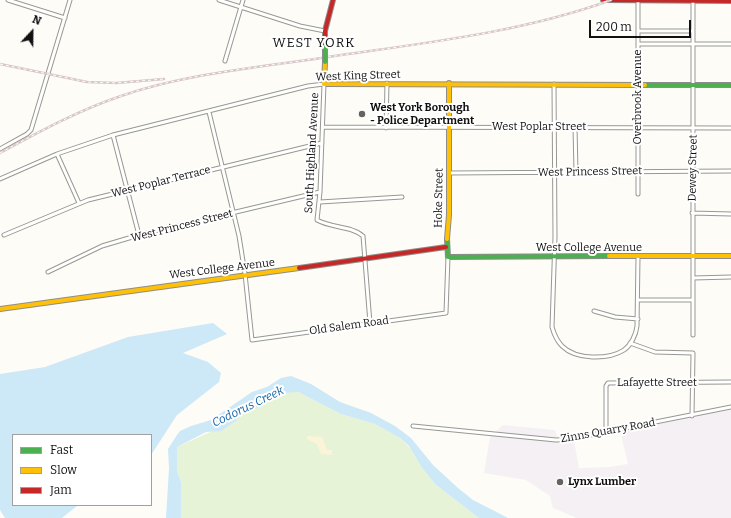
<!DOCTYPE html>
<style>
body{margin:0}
#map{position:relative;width:731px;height:518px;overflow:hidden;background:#fdfcf7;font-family:Bitter,serif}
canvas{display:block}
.legend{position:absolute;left:12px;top:434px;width:140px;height:72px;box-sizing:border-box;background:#fff;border:1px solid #a0a0a0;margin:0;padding:5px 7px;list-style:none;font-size:12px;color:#111}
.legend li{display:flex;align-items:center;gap:8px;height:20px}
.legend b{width:20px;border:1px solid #a0a0a0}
.north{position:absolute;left:12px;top:12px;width:40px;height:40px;-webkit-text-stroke:3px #fff;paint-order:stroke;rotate:22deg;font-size:11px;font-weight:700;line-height:16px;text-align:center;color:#111}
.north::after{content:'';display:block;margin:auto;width:14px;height:18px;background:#111;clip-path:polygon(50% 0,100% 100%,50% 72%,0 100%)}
.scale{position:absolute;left:589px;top:20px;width:102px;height:18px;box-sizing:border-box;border:2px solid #111;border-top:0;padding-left:5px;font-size:12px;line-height:14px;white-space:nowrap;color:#111;-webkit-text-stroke:3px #fff;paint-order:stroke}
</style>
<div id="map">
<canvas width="731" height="518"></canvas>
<ul class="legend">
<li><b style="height:5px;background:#4caf50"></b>Fast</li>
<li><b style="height:5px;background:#ffc107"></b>Slow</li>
<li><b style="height:5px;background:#c62828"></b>Jam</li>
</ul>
<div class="north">N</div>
<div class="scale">200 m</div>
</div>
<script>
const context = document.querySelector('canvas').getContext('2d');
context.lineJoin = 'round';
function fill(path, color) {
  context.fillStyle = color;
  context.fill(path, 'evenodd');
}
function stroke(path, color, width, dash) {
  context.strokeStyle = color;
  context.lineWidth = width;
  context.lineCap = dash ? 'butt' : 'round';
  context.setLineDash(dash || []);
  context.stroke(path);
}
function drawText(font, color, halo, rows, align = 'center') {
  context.font = font + ' Bitter,serif';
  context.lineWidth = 4;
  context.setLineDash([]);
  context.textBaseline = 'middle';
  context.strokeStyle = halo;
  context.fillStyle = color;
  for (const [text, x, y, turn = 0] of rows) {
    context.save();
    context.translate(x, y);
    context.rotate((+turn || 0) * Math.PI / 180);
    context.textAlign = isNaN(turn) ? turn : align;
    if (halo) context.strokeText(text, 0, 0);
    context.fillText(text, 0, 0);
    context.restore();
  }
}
fill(new Path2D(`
 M731,409V518H577L553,508L550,496L526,480L484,473L490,437L503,425L555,430L559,442L574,441L579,468L610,467L628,464L620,431Z`), '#f5f0f3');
fill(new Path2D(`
 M285,391L298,392L341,414L375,424L400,438L410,448L422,468L436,485L479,518H181V482L177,471V447L237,420L242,413L250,412L280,393Z`), '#e7f3d7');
fill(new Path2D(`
 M307,436L322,437L327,450H332V455L321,454L317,444L307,439Z`), '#fcf4d9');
fill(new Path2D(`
 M213,323L227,334L183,353L208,362L221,373L219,382L177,415L151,455V435H13V505H78L62,518H5L0,510V374L45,367L128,337Z
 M291,376L311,384L340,402L371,413L395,426L411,438L433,465L458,488L473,500L508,518H479L436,485L422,468L409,446L400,438L375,424L341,414L298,392L280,393L250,412L242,413L237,420L221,431L206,432L177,447V471L181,482V518H166L169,468L168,449L177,435L180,431L191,426L211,420L252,392L267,387L281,378Z`), '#cde8f7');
const street = new Path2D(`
 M8,0L65,18
 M219,0L300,26L325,31
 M693,1V335
 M638,31H693
 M638,44H731
 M225,61L243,0
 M554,84L555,237L552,327C554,334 557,341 562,346C576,360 608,360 624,350C631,345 636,335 637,326L638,257
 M209,112L239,236L245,274L252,340L446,313L448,257
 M323,127L731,128
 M575,127L576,172
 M386,128L387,83
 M113,135L139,235
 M0,149L27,134L31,130L70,0
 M57,154L79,203
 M449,173L731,171
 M0,179L57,154L113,135L308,86L324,84L320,192L317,220C331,228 352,226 363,236L370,323
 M638,194V1
 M320,202L402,197
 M692,213L731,214
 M4,235L88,200L322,143
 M48,272L102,246L139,235L320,192
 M693,278L731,277
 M638,300H693
 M594,311L615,317L638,319
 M630,343L655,352L693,353L692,416
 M413,426L556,440L570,439L731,407
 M606,432V386L608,383L731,382`);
const fast = new Path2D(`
 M645,85H731
 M447,239L448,257L609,256`);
const slow = new Path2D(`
 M325,62L324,84L645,85
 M447,239L449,215V83
 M609,256H731
 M0,309L299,268`);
const jam = new Path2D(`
 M603,0L731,1
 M325,47V31L333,0
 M299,268L446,247`);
stroke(street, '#979795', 5);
stroke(fast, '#8e8d8b', 6);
stroke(slow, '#8e8d8b', 6);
stroke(jam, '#8e8d8b', 6);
stroke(street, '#fffffe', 3);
stroke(fast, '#4caf50', 4);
stroke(slow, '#ffc107', 4);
stroke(jam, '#c62828', 4);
const rail = new Path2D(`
 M328,57C423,43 520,33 611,0
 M0,64L87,82L116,83L164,79
 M0,153C39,132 79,110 121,96C185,74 254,68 321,58`);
stroke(rail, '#d9c6c7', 2.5);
stroke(rail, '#fff', 1, [3]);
const fastBridge = new Path2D(`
 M325,47V62`);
stroke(fastBridge, '#8e8d8b', 6, []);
stroke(fastBridge, '#4caf50', 4);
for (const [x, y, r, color] of [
 [362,114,4,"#646362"],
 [560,482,4,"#646362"]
]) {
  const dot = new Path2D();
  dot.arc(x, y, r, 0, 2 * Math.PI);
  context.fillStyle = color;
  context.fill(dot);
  stroke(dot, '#fff', 1.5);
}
drawText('11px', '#111', '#fff', [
 ["West King Street",358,76,-2],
 ["Overbrook Avenue",638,97,-90],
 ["West Poplar Street",539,127],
 ["South Highland Avenue",312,153,-87],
 ["Dewey Street",693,168,-89],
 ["West Princess Street",590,172,-1],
 ["West Poplar Terrace",161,182,-14],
 ["Hoke Street",439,198,-89],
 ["West Princess Street",182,226,-14],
 ["West College Avenue",589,248],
 ["West College Avenue",222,269,-7],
 ["Old Salem Road",349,326,-8],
 ["Lafayette Street",657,383],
 ["Zinns Quarry Road",608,431,-10]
]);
drawText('bold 11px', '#111', '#fff', [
 ["West York Borough",370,108],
 ["- Police Department",370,121],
 ["Lynx Lumber",568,482]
], 'left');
drawText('italic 12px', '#1768a6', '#fff', [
 ["Codorus Creek",248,407,-26]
]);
context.letterSpacing = '1px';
drawText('13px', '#111', '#fff', [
 ["WEST YORK",314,43]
]);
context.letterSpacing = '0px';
</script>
